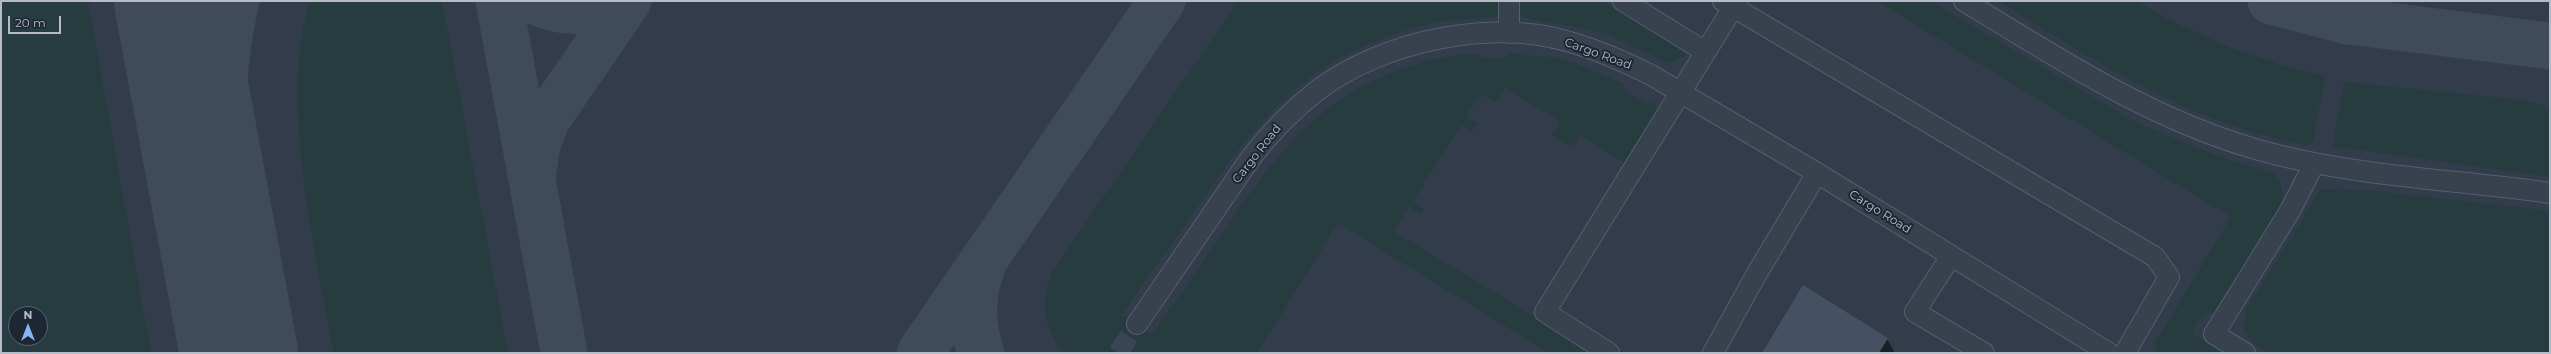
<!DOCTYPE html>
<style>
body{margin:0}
#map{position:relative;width:2551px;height:354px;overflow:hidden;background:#242f3e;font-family:Montserrat,sans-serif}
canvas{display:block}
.frame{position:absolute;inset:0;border:2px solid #b4bcc9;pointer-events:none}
.north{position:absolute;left:8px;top:306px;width:40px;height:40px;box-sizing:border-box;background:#1d2633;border:1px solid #59626f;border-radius:50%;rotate:0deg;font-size:11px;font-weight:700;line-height:16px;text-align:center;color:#b4bcc9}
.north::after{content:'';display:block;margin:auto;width:14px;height:18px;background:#8ab4f8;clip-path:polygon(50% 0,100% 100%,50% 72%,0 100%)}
.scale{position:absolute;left:8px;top:16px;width:53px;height:18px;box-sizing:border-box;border:2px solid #b4bcc9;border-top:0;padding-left:5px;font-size:12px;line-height:14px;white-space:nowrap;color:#b4bcc9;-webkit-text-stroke:3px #1d2633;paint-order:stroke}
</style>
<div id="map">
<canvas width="2551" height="354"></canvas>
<div class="frame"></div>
<div class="north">N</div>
<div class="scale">20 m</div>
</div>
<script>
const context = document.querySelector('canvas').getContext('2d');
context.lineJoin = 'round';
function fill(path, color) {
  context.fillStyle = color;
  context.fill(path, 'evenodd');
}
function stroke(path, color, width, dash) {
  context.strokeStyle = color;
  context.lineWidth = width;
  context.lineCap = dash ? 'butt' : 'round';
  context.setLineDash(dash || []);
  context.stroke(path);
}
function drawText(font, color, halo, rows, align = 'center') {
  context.font = font + ' Montserrat,sans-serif';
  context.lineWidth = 4;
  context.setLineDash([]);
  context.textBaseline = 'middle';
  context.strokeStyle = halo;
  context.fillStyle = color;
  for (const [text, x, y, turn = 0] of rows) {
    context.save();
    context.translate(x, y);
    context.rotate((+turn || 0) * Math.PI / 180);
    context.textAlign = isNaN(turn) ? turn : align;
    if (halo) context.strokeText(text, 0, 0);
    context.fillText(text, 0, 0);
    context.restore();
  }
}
fill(new Path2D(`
 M1,1H2550V353H1ZM16,314H40V338H16Z`), '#323c4b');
fill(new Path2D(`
 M1,1H88L151,353H1ZM16,314H40V338H16Z
 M310,1H442L508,353H334C315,251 279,101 310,1Z
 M1238,1H1500V15C1486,20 1466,18 1450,20C1428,24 1406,29 1386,37C1286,73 1238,148 1182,230C1162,258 1140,286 1123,315L1152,335C1176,301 1199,267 1223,233C1275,155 1318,96 1411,66C1433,59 1457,53 1480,54V58L1502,59L1509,53L1521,54L1523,56C1555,52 1594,71 1624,84L1625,92L1646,103H1654L1657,112L1653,118L1658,119L1619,176L1624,163L1580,135L1572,147L1552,135L1561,122L1505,88L1496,102L1481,94L1466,116L1477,124L1472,131L1461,125L1413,201L1424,209L1420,214L1409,207L1393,231L1595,353H1549L1338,223L1257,353H1065C1043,330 1040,301 1052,272Z
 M1520,1H1603L1687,52V55L1669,63L1608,35L1604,31L1602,33C1575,25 1545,23 1520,16Z
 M1877,1H1930L2137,123L2220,157L2272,173C2280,178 2283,187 2282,197C2279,220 2233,288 2219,312L2202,315L2192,333L2225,353H2155L2158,348L2154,345L2231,217Z
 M1999,1H2136L2175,23L2231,48L2284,66L2325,76L2313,141L2309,145C2293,145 2277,138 2261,134C2165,108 2081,52 1999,1Z
 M2344,82L2524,100L2550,107V177L2333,146Z
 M2321,189L2365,190L2550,211V353H2270L2253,343L2244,330L2246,310Z`), '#263c3f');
fill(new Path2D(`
 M1887,339L1894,351L1893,353H1763Z`), '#0007');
stroke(new Path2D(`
 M236,1C209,117 226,237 241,353
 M499,1L564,353
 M535,1C562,14 587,14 615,1
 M2271,1L2348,21L2550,46
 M533,172L537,144L547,119L628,1
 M920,353L1162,1
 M981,353C971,326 971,294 982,267`), '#3f4a5a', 47);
stroke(new Path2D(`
 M173,1L239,353`), '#3f4a5a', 118);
fill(new Path2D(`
 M1803,285L1888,338L1879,353H1762Z`), '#455162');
stroke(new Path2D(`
 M1118,353L1137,324`), '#3a4453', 20, [20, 10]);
const minor = new Path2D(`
 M1623,1L1704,51
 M1723,1L2155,257L2169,277L2125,353
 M1964,1C2056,57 2147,117 2252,148C2346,176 2452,179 2550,193
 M1509,33V1
 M1951,256L1915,312L1984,353
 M1137,324L1250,159C1270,133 1292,110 1318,90C1383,41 1491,18 1570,42C1598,50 1625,62 1651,75L1817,173L2109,353
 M1609,353L1545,312L1737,1
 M1713,353L1756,275L1817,173
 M2245,353L2214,334L2291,209L2314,164`);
stroke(minor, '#565f6c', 22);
stroke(minor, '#38414e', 20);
drawText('12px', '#b4bcc9', '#1d2633', [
 ["Cargo Road",1598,54,20],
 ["Cargo Road",1257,154,-52],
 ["Cargo Road",1880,212,32]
]);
</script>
